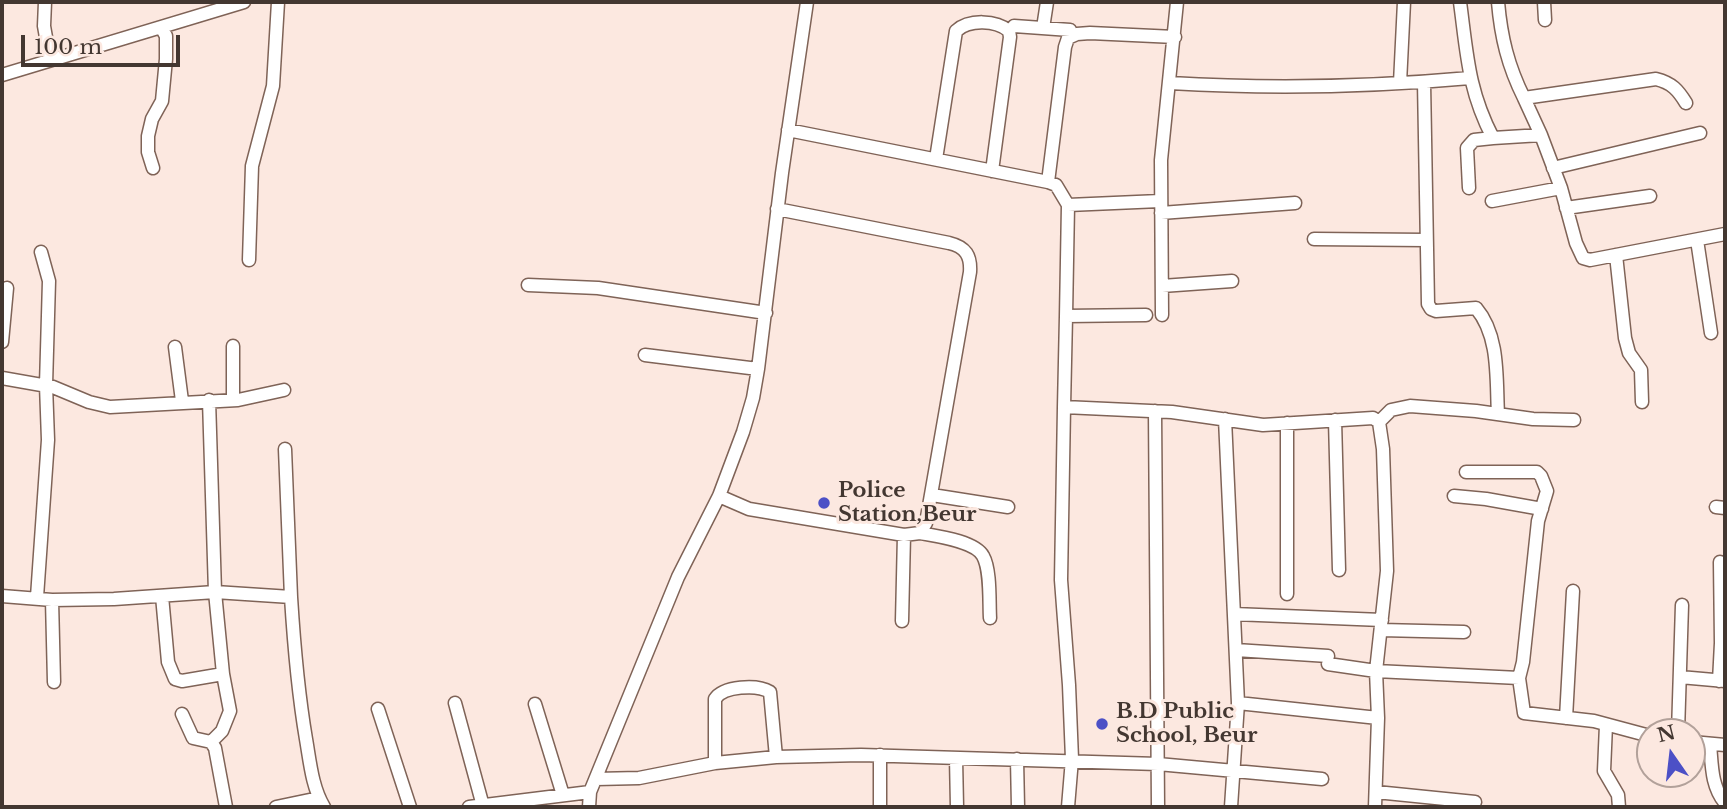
<!DOCTYPE html>
<style>
body{margin:0}
#map{position:relative;width:1727px;height:809px;overflow:hidden;background:#fce8e0;font-family:"Libre Baskerville",serif}
canvas{display:block}
.frame{position:absolute;inset:0;border:4px solid #433731;pointer-events:none}
.north{position:absolute;left:1636px;top:718px;width:70px;height:70px;box-sizing:border-box;background:#fce8e0;border:2px solid #b2a19a;border-radius:50%;rotate:346deg;font-size:19px;font-weight:700;line-height:28px;text-align:center;color:#433731}
.north::after{content:'';display:block;margin:auto;width:24px;height:32px;background:#4c50c6;clip-path:polygon(50% 0,100% 100%,50% 72%,0 100%)}
.scale{position:absolute;left:21px;top:35px;width:159px;height:32px;box-sizing:border-box;border:4px solid #433731;border-top:0;padding-left:9px;font-size:21px;line-height:24px;white-space:nowrap;color:#433731;-webkit-text-stroke:5px #fce8e0;paint-order:stroke}
</style>
<div id="map">
<canvas width="1727" height="809"></canvas>
<div class="frame"></div>
<div class="north">N</div>
<div class="scale">100 m</div>
</div>
<script>
const context = document.querySelector('canvas').getContext('2d');
context.lineJoin = 'round';
function stroke(path, color, width, dash) {
  context.strokeStyle = color;
  context.lineWidth = width;
  context.lineCap = dash ? 'butt' : 'round';
  context.setLineDash(dash || []);
  context.stroke(path);
}
function drawText(font, color, halo, rows, align = 'center') {
  context.font = font + ' "Libre Baskerville",serif';
  context.lineWidth = 6;
  context.setLineDash([]);
  context.textBaseline = 'middle';
  context.strokeStyle = halo;
  context.fillStyle = color;
  for (const [text, x, y, turn = 0] of rows) {
    context.save();
    context.translate(x, y);
    context.rotate((+turn || 0) * Math.PI / 180);
    context.textAlign = isNaN(turn) ? turn : align;
    if (halo) context.strokeText(text, 0, 0);
    context.fillText(text, 0, 0);
    context.restore();
  }
}
const minor = new Path2D(`
 M45,2L44,26L50,60
 M1460,2C1467,54 1468,90 1493,138L1541,135L1561,188L1576,243L1583,258L1590,260L1725,234
 M1498,2C1501,37 1508,66 1524,98L1656,79C1672,83 1678,90 1686,103
 M1544,2L1545,20
 M1014,26L1070,30
 M1043,28L1047,2
 M2,75L244,2
 M1424,82L1428,304L1431,309L1436,311L1476,308C1500,336 1496,380 1498,414
 M1170,83C1270,89 1370,87 1470,78
 M1400,83L1404,2
 M1524,98L1541,135
 M788,130L1048,182L1056,185L1068,205
 M936,159L956,31C969,19 996,20 1009,31L1010,37L992,171
 M153,168L148,152V136L152,119L162,101L166,59V36L161,27
 M1553,168L1700,133
 M1048,182L1065,47L1068,38L1077,34L1090,33L1175,37
 M1469,188L1467,148L1474,140L1493,138
 M1492,201L1561,188
 M1566,208L1650,196
 M1161,213L1295,203
 M1314,239L1426,240
 M1697,240L1711,333
 M1616,255L1625,338L1629,353L1641,370L1642,402
 M249,260L252,166L273,86L278,2
 M528,285L598,288L766,313
 M1162,286L1232,281
 M1146,315L1066,316L1064,407L1172,412L1263,425L1373,418L1379,422L1383,449L1387,571L1376,671L1328,664
 M1162,315L1161,160L1177,2
 M1066,316L1068,205L1160,201
 M2,342L7,288
 M233,346V400
 M175,347L182,401
 M645,355L758,369
 M2,378L53,387L89,402L110,407L238,400L284,390
 M209,400L215,592L223,674L230,711L222,731L211,742
 M1064,407L1061,580L1069,685L1072,759L1068,807
 M1155,411L1158,807
 M1225,419L1238,703
 M1335,420L1339,570
 M1379,422L1391,410L1410,406L1476,411L1533,419L1574,420
 M1287,423V594
 M285,449L291,597
 M1466,472H1537L1541,476L1547,491L1538,521L1523,662L1519,678
 M932,495L1008,507
 M719,496L749,509L904,535L920,533L926,523L970,272C971,256 966,247 949,243L777,209
 M1454,496L1486,499L1542,509
 M1716,507L1725,508
 M920,533C936,536 975,541 983,556C991,570 989,602 990,618
 M2,596L52,600L114,599L215,592L291,597C294,645 298,692 306,739C310,762 312,787 324,807
 M162,596L168,662L175,679L182,681L223,674
 M37,597L48,440L46,385L49,281L41,252
 M52,600L54,682
 M1234,614L1382,620
 M902,621L904,535
 M1381,630L1464,632
 M1236,650L1328,656
 M1680,677L1725,681
 M1719,681L1721,643L1720,562
 M455,703L483,806
 M535,704L563,795
 M378,709L410,807
 M182,714L193,738L211,742L215,748L226,807
 M1378,718L1376,671L1519,678L1524,713L1594,721L1650,736
 M1566,718L1573,591
 M1606,725L1604,771L1618,795L1619,807
 M1678,732L1682,605
 M1692,742L1725,745
 M1710,744C1712,765 1711,786 1725,803
 M880,755V807
 M956,758L957,807
 M1017,759L1018,807
 M715,763V699C723,686 757,684 770,692L776,757
 M596,779L639,778L715,763L776,757L861,755L1158,764L1322,779
 M1376,792L1475,802
 M276,807L319,798
 M469,807L590,792L678,577L719,496L743,432L753,398L758,369L782,173L807,2
 M589,807L590,792
 M1231,807L1238,703L1378,718L1375,807`);
stroke(minor, '#7f6357', 15);
stroke(minor, '#fff', 12);
for (const [x, y, r, color] of [
 [824,503,7,"#4c50c6"],
 [1102,724,7,"#4c50c6"]
]) {
  const dot = new Path2D();
  dot.arc(x, y, r, 0, 2 * Math.PI);
  context.fillStyle = color;
  context.fill(dot);
  stroke(dot, '#fce8e0', 2.5);
}
drawText('bold 21px', '#433731', '#fce8e0', [
 ["Police",838,491],
 ["Station,Beur",838,515],
 ["B.D Public",1116,712],
 ["School, Beur",1116,736]
], 'left');
</script>
